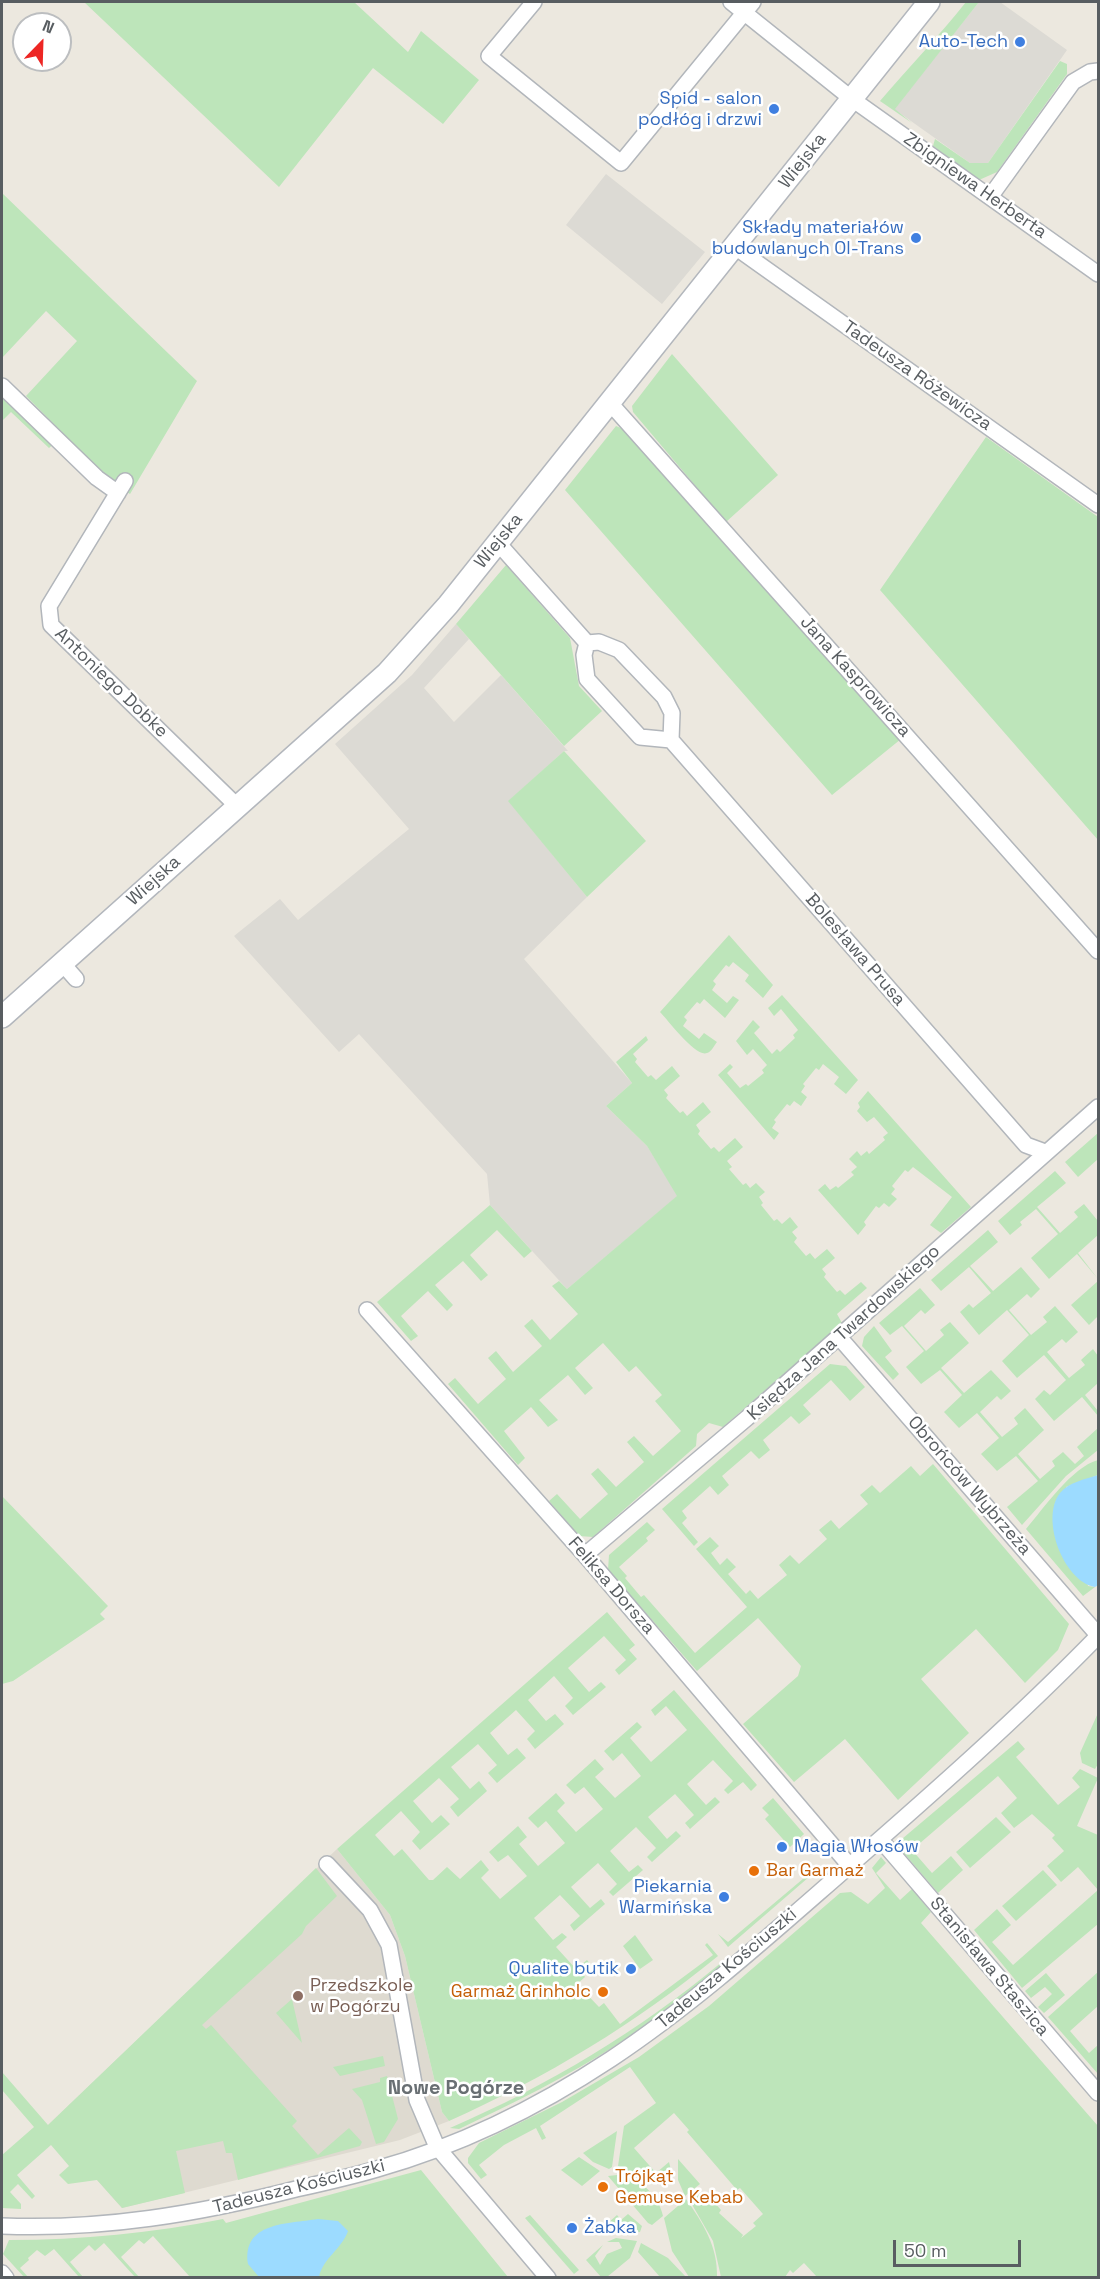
<!DOCTYPE html>
<meta charset="utf-8">
<style>
body{margin:0}
#map{position:relative;width:1100px;height:2279px;overflow:hidden;background:#ece8df;font-family:"Space Grotesk",sans-serif}
canvas{display:block}
.frame{position:absolute;inset:0;border:3px solid #585d61;pointer-events:none}
.north{position:absolute;left:12px;top:12px;width:60px;height:60px;box-sizing:border-box;background:#fff;border:2px solid #bcbec0;border-radius:50%;rotate:23deg;font-size:16px;font-weight:700;line-height:24px;text-align:center;color:#585d61}
.north::after{content:'';display:block;margin:auto;width:21px;height:27px;background:#ed2624;clip-path:polygon(50% 0,100% 100%,50% 72%,0 100%)}
.scale{position:absolute;left:893px;top:2240px;width:128px;height:27px;box-sizing:border-box;border:3px solid #585d61;border-top:0;padding-left:8px;font-size:18px;line-height:21px;white-space:nowrap;color:#585d61;-webkit-text-stroke:4px #fff;paint-order:stroke}
</style>
<div id="map">
<canvas width="1100" height="2279"></canvas>
<div class="frame"></div>
<div class="north">N</div>
<div class="scale">50 m</div>
</div>
<script>
const context = document.querySelector('canvas').getContext('2d');
context.lineJoin = 'round';
function fill(path, color) {
  context.fillStyle = color;
  context.fill(path, 'evenodd');
}
function stroke(path, color, width, dash) {
  context.strokeStyle = color;
  context.lineWidth = width;
  context.lineCap = dash ? 'butt' : 'round';
  context.setLineDash(dash || []);
  context.stroke(path);
}
function drawText(font, color, halo, rows, align = 'center') {
  context.font = font + ' "Space Grotesk",sans-serif';
  context.lineWidth = 5;
  context.setLineDash([]);
  context.textBaseline = 'middle';
  context.strokeStyle = halo;
  context.fillStyle = color;
  for (const [text, x, y, turn = 0] of rows) {
    context.save();
    context.translate(x, y);
    context.rotate((+turn || 0) * Math.PI / 180);
    context.textAlign = isNaN(turn) ? turn : align;
    if (halo) context.strokeText(text, 0, 0);
    context.fillText(text, 0, 0);
    context.restore();
  }
}
fill(new Path2D(`
 M979,2H1000L1067,50L988,163H970L894,109Z
 M606,174L705,252L662,304L566,225Z
 M456,624L469,639L424,688L454,722L501,675L568,751H564L509,801L587,897L524,959L632,1083L606,1106L647,1146L678,1196L567,1289L490,1205L487,1174L359,1034L339,1052L234,936L280,899L298,920L409,829L335,744L412,675Z`), '#dcdad4');
fill(new Path2D(`
 M337,1849L390,1915L405,1956L442,2112L449,2121L400,2140L122,2208L48,2125Z`), '#dedad0');
fill(new Path2D(`
 M84,2H354L408,52L421,31L479,80L443,124L373,68L279,187Z
 M966,2H979L895,109L912,123L880,101C908,68 939,36 966,2Z
 M1060,61L1067,64V74L997,172L979,180L933,146L935,139L970,163H988Z
 M2,193L197,381L130,494L111,482L26,396L77,341L46,311L2,358Z
 M672,354L778,475L726,522L633,412L632,406Z
 M2,392L56,442L49,448L11,412L2,421Z
 M616,426L628,431L901,739L832,795L565,490Z
 M986,437L1098,517V840L880,590Z
 M506,565L570,638L579,686L602,711L564,746L456,624Z
 M564,751L646,841L587,897L508,801Z
 M729,935L773,985L763,998L745,981L749,975L733,962L729,967L726,965L713,981L716,984L712,990L727,1003L733,996L739,1000L725,1018L704,999L700,1004L697,1002L684,1017L687,1020L683,1026L699,1039L704,1033L717,1042C714,1046 711,1052 707,1053C696,1058 668,1020 660,1012Z
 M782,995L858,1080L846,1094L834,1084L839,1077L823,1064L819,1070L816,1068L803,1084L805,1086L801,1092L807,1097L801,1106L794,1101L790,1106L787,1104L774,1120L776,1122L772,1128L779,1133L774,1140L718,1075L730,1064L733,1067L727,1073L740,1088L746,1084L748,1086L764,1073L762,1070L767,1065L753,1049L747,1055L736,1041L753,1020L760,1027L754,1033L772,1054L777,1049L780,1052L795,1038L793,1035L798,1030L781,1009L774,1016L768,1008Z
 M646,1036L648,1040L633,1054L637,1059L635,1062L648,1077L651,1075L656,1080L672,1066L680,1076L664,1090L668,1095L666,1098L680,1113L683,1111L687,1116L703,1102L711,1112L696,1125L700,1131L698,1134L711,1149L714,1147L719,1152L735,1138L743,1147L727,1161L732,1167L729,1169L743,1185L746,1183L750,1188L756,1183L765,1192L759,1197L763,1203L761,1205L774,1221L777,1219L782,1224L790,1217L798,1227L792,1232L797,1238L794,1242L806,1256L810,1253L815,1259L827,1249L835,1258L822,1269L826,1274L824,1277L837,1292L840,1290L845,1295L861,1282L867,1288L837,1314L842,1323L723,1427L709,1423L697,1434L696,1446L593,1537L579,1536L549,1501L557,1494L580,1519L608,1494L591,1474L598,1468L616,1487L644,1462L627,1442L634,1436L653,1456L681,1431L655,1401L662,1395L636,1366L629,1372L603,1343L575,1368L593,1388L585,1395L568,1375L539,1400L558,1420L548,1427L531,1407L504,1431L525,1458L518,1465L448,1384L455,1378L478,1404L506,1379L488,1358L496,1351L513,1372L542,1346L524,1326L532,1319L550,1340L578,1314L552,1286L559,1281L567,1289L677,1196L647,1146L606,1106L632,1083L616,1062Z
 M868,1091L971,1207L941,1233L930,1225L952,1197L913,1167L908,1172L905,1170L892,1186L895,1189L891,1194L897,1199L889,1207L884,1203L879,1208L876,1206L864,1222L866,1225L858,1235L818,1190L825,1184L830,1190L836,1186L838,1188L854,1175L851,1172L857,1167L849,1159L857,1151L861,1156L867,1151L869,1154L885,1140L883,1137L888,1133L874,1117L867,1122L857,1111L860,1107L858,1103Z
 M1098,1133V1159L1078,1177L1065,1162Z
 M1055,1171L1066,1183L1037,1207L1060,1233L1078,1217L1074,1212L1084,1204L1098,1221V1235L1078,1253L1098,1279L1077,1254L1049,1279L1031,1258L1058,1234L1036,1209L1020,1222L1022,1225L1010,1235L998,1221Z
 M490,1205L532,1251L524,1258L497,1230L470,1255L488,1275L481,1281L463,1261L435,1285L453,1305L447,1311L428,1291L401,1316L418,1336L411,1341L377,1302Z
 M988,1230L998,1242L970,1266L993,1291L1021,1267L1040,1289L1031,1298L1027,1294L1009,1310L1031,1335L1047,1322L1043,1317L1055,1306L1078,1332L1066,1343L1062,1339L1047,1352L1069,1378L1085,1365L1081,1360L1093,1349L1098,1356V1383L1085,1395L1098,1411V1416L1082,1397L1054,1421L1035,1399L1044,1390L1050,1395L1066,1380L1044,1355L1017,1378L1002,1361L1029,1335L1007,1310L979,1335L960,1312L969,1304L973,1308L991,1293L969,1267L941,1291L931,1280Z
 M1098,1281V1316L1089,1325L1071,1305Z
 M920,1288L935,1305L925,1314L921,1310L904,1326L926,1351L944,1335L940,1330L950,1322L969,1343L941,1368L964,1393L991,1370L1011,1391L1001,1400L997,1396L980,1412L1002,1437L1018,1424L1014,1418L1025,1408L1044,1430L1018,1454L1040,1479L1055,1466L1052,1461L1063,1452L1075,1464L1084,1456L1077,1447L1098,1428V1450L1066,1476L1022,1525L1007,1507L1038,1481L1016,1456L997,1471L981,1454L999,1438L977,1413L959,1428L944,1412L962,1395L940,1370L921,1384L906,1367L924,1351L902,1326L890,1335L879,1323Z
 M874,1326L892,1351L885,1357L899,1374L893,1380L862,1346L864,1337Z
 M830,1364L846,1366L865,1387L850,1401L831,1380L803,1405L811,1414L799,1424L791,1416L763,1440L770,1450L759,1459L751,1451L722,1476L729,1485L718,1495L710,1486L682,1511L687,1518L682,1523L698,1542L694,1546L662,1509Z
 M1098,1460V1475L1066,1487L1088,1586L1095,1587L1083,1596L1026,1529C1044,1508 1072,1467 1098,1460Z
 M933,1464L1069,1624L1058,1650L1025,1683L976,1629L921,1679L969,1733L898,1800L845,1739L794,1782L743,1724L798,1676L801,1666L758,1618L697,1671L608,1570L609,1555L647,1522L655,1530L646,1538L648,1541L619,1567L627,1576L625,1578L641,1597L644,1595L695,1653L747,1607L696,1549L710,1537L719,1546L711,1553L720,1565L727,1558L736,1567L728,1574L746,1594L750,1590L758,1599L787,1575L779,1565L790,1555L799,1564L827,1539L819,1530L831,1520L839,1529L868,1504L860,1495L872,1485L880,1493L911,1466L920,1476Z
 M2,1496L108,1606L100,1614L105,1619L13,1681L2,1684Z
 M607,1612L635,1645L629,1650L637,1659L619,1675L615,1670L626,1660L604,1636L568,1668L589,1692L601,1682L606,1687L573,1715L565,1706L573,1698L554,1676L528,1700L546,1721L555,1714L564,1724L535,1749L527,1739L535,1731L516,1710L490,1733L508,1755L517,1748L526,1758L497,1783L488,1773L497,1765L478,1744L451,1767L470,1789L479,1781L487,1791L458,1817L450,1807L459,1799L439,1778L413,1801L432,1823L441,1815L450,1824L420,1850L412,1841L420,1832L401,1811L375,1835L394,1856L402,1849L429,1880H433L447,1867L460,1879L481,1860L489,1870L481,1878L500,1899L527,1876L508,1855L498,1862L489,1852L518,1826L527,1837L519,1844L538,1866L565,1843L546,1821L538,1828L528,1818L556,1793L565,1803L557,1811L576,1832L603,1809L584,1787L575,1794L566,1785L595,1759L604,1769L595,1777L615,1798L641,1776L622,1753L613,1761L604,1751L637,1722L642,1727L630,1738L651,1762L687,1730L666,1706L655,1716L651,1710L674,1690L757,1785L751,1791L743,1782L728,1794L724,1790L733,1781L713,1760L687,1784L706,1805L715,1797L720,1802L690,1829L685,1823L694,1815L675,1794L648,1817L667,1839L676,1831L681,1836L652,1862L647,1857L656,1848L636,1827L610,1851L629,1872L638,1865L643,1870L613,1896L609,1892L617,1884L598,1863L571,1887L590,1908L601,1899L605,1904L574,1931L570,1925L580,1916L560,1895L534,1918L553,1940L562,1933L567,1937L556,1947L576,1969L587,1960L591,1965L582,1972L585,1977L577,1984L599,2007L604,2003L620,2024L713,1955L705,1945L707,1943L718,1956C635,2024 547,2077 449,2121L442,2112L405,1956L390,1915L337,1849Z
 M1098,1713V1764L1095,1769L1082,1763L1080,1753Z
 M1018,1741L1025,1749L1016,1757L1058,1805L1080,1787L1072,1778L1080,1769L1098,1778L1077,1826L1098,1835V1924L1022,1988L974,1930L997,1909L1011,1925L992,1942L1013,1965L1098,1890L1078,1867L1061,1882L1047,1866L1064,1851L1052,1838L1055,1835L1032,1814L1014,1828L1001,1813L1017,1798L998,1776L912,1850L932,1873L951,1856L963,1870L938,1893L896,1844Z
 M773,1798L804,1834L790,1847L765,1819L769,1815L762,1808Z
 M996,1817L1011,1832L970,1868L956,1852Z
 M881,1857L886,1863L876,1873L900,1900L912,1889L931,1912L921,1923L1098,2126V2277H817L804,2263L793,2273L790,2270L785,2277H721L713,2241L690,2201L700,2192L712,2205L715,2203L721,2210L719,2213L743,2235L741,2238L756,2226L753,2223L763,2214L740,2188L737,2190L687,2132L689,2130L674,2113L634,2148L656,2173L669,2162L671,2170L664,2180L652,2184L618,2166L624,2126L656,2103L630,2067L540,2126L546,2138L542,2140L536,2128L504,2145L479,2165L487,2175L481,2179L468,2163V2158L479,2143L562,2102L639,2057L709,2006L840,1893L851,1892L868,1904L885,1888L872,1868Z
 M316,1868L337,1896L306,1926L302,1934L202,2025L206,2029L211,2025L297,2121L292,2126L318,2155L349,2128L362,2142L360,2146L238,2180L232,2153H226L223,2141L176,2151L185,2193L122,2208L97,2180L68,2184L59,2175L69,2166L51,2145L17,2175L35,2196L32,2199L18,2184L10,2192L21,2204V2209L2,2208V2155L34,2127L2,2090V2072L48,2125Z
 M1043,1870L1057,1885L1016,1921L1002,1906Z
 M810,1873L809,1877L728,1947L718,1934L728,1942Z
 M635,1935L653,1960L640,1969L623,1946Z
 M722,1962L721,1967C687,1994 654,2021 618,2044C567,2077 513,2103 459,2129L450,2128C549,2085 639,2031 722,1962Z
 M1098,1972V2006L1070,2031L1089,2053L1098,2045V2074L1048,2017Z
 M1046,1973L1065,1995L1044,2013L1038,2007L1052,1994L1045,1987L1031,1998L1025,1991Z
 M292,1999L302,2043L276,2013Z
 M383,2056L385,2066L340,2076L333,2067Z
 M387,2076L398,2119L384,2142L376,2144L362,2100L352,2089L380,2082V2078Z
 M617,2131L612,2167L609,2169L593,2162L583,2153Z
 M579,2157L600,2171L582,2186L561,2170Z
 M678,2159L700,2184L685,2196L678,2180Z
 M421,2170L508,2277H190L153,2236L144,2244L139,2240L121,2257L139,2277H135L104,2243L95,2251L89,2245L70,2262L83,2277H79L54,2249L45,2256L37,2250L28,2258L29,2260L20,2268L28,2277H24L3,2254L9,2240C82,2240 152,2233 223,2219L226,2223Z
 M617,2175C639,2178 658,2193 663,2216L652,2225L648,2223L608,2176Z
 M686,2199C703,2223 718,2247 717,2277H689L672,2251L664,2218Z
 M628,2214L642,2226L640,2232L621,2233L608,2223L617,2215L621,2220Z
 M530,2215L579,2270L574,2274L525,2218Z
 M616,2238L637,2241L630,2258L607,2277H601L586,2260L603,2245L595,2256L600,2265L607,2254L622,2248L619,2242H607Z
 M641,2243L668,2258L686,2277H660L638,2252Z`), '#bde5ba');
fill(new Path2D(`
 M1098,1475V1585L1095,1587C1063,1581 1040,1518 1060,1493C1069,1482 1086,1479 1098,1475Z
 M318,2219L338,2221L348,2231C342,2249 323,2258 319,2277H259L248,2264C242,2222 287,2224 318,2219Z`), '#9cdbff');
const street = new Path2D(`
 M534,2L489,56L621,163L753,2
 M731,2L852,99L1098,274
 M990,197L1073,82L1090,72L1098,71
 M735,247L1098,505
 M2,386L97,478L118,493
 M610,403L1098,951
 M125,481L49,606L51,625L238,807
 M498,543L587,643L584,655L587,679L640,737L671,740L1026,1145L1045,1152
 M587,643L599,642L619,650L664,697L672,713L671,740
 M62,963L76,979
 M367,1310L585,1555L850,1866
 M839,1337L1098,1635
 M585,1555L747,1418L1098,1107
 M880,1839L1098,2093
 M327,1864L370,1910L389,1945L417,2100L437,2147L548,2278
 M2,2226C102,2230 198,2214 296,2189C323,2183 350,2177 377,2169C459,2146 540,2106 611,2059C695,2003 770,1935 847,1868C933,1793 1018,1718 1098,1636
 M2,2273L6,2278`);
const secondary = new Path2D(`
 M2,1017L387,673L448,605L929,2`);
stroke(street, '#b2b6bb', 18);
stroke(secondary, '#b3b7bd', 24);
stroke(street, '#fff', 15);
stroke(secondary, '#fff', 21);
for (const [x, y, r, color] of [
 [1020,42,6,"#3f7fe0"],
 [774,109,6,"#3f7fe0"],
 [916,238,6,"#3f7fe0"],
 [782,1847,6,"#3f7fe0"],
 [754,1871,6,"#e8710a"],
 [724,1897,6,"#3f7fe0"],
 [631,1969,6,"#3f7fe0"],
 [603,1992,6,"#e8710a"],
 [298,1996,6,"#8d6e63"],
 [603,2187,6,"#e8710a"],
 [572,2228,6,"#3f7fe0"]
]) {
  const dot = new Path2D();
  dot.arc(x, y, r, 0, 2 * Math.PI);
  context.fillStyle = color;
  context.fill(dot);
  stroke(dot, '#fff', 2);
}
drawText('18px', '#366cbe', '#fff', [
 ["Auto-Tech",1008,42],
 ["Spid - salon",762,99],
 ["podłóg i drzwi",762,120],
 ["Składy materiałów",904,228],
 ["budowlanych Ol-Trans",904,249],
 ["Magia Włosów",794,1847,"left"],
 ["Piekarnia",712,1887],
 ["Warmińska",712,1908],
 ["Qualite butik",619,1969],
 ["Żabka",584,2228,"left"]
], 'right');
drawText('18px', '#585d61', '#fff', [
 ["Wiejska",803,161,-52],
 ["Zbigniewa Herberta",975,186,35],
 ["Tadeusza Różewicza",917,376,35],
 ["Wiejska",499,541,-51],
 ["Jana Kasprowicza",855,677,48],
 ["Antoniego Dobke",111,683,44],
 ["Wiejska",154,881,-42],
 ["Bolesława Prusa",855,950,49],
 ["Księdza Jana Twardowskiego",844,1333,-42],
 ["Obrońców Wybrzeża",969,1486,49],
 ["Feliksa Dorsza",611,1586,49],
 ["Stanisława Staszica",989,1967,50],
 ["Tadeusza Kościuszki",727,1969,-40],
 ["Tadeusza Kościuszki",299,2187,-14]
]);
drawText('18px', '#c56008', '#fff', [
 ["Bar Garmaż",766,1871],
 ["Garmaż Grinholc",591,1992,"right"],
 ["Trójkąt",615,2177],
 ["Gemuse Kebab",615,2198]
], 'left');
drawText('18px', '#785e54', '#fff', [
 ["Przedszkole",310,1986],
 ["w Pogórzu",310,2007]
], 'left');
drawText('bold 20px', '#696f73', '#fff', [
 ["Nowe Pogórze",456,2089]
]);
</script>
